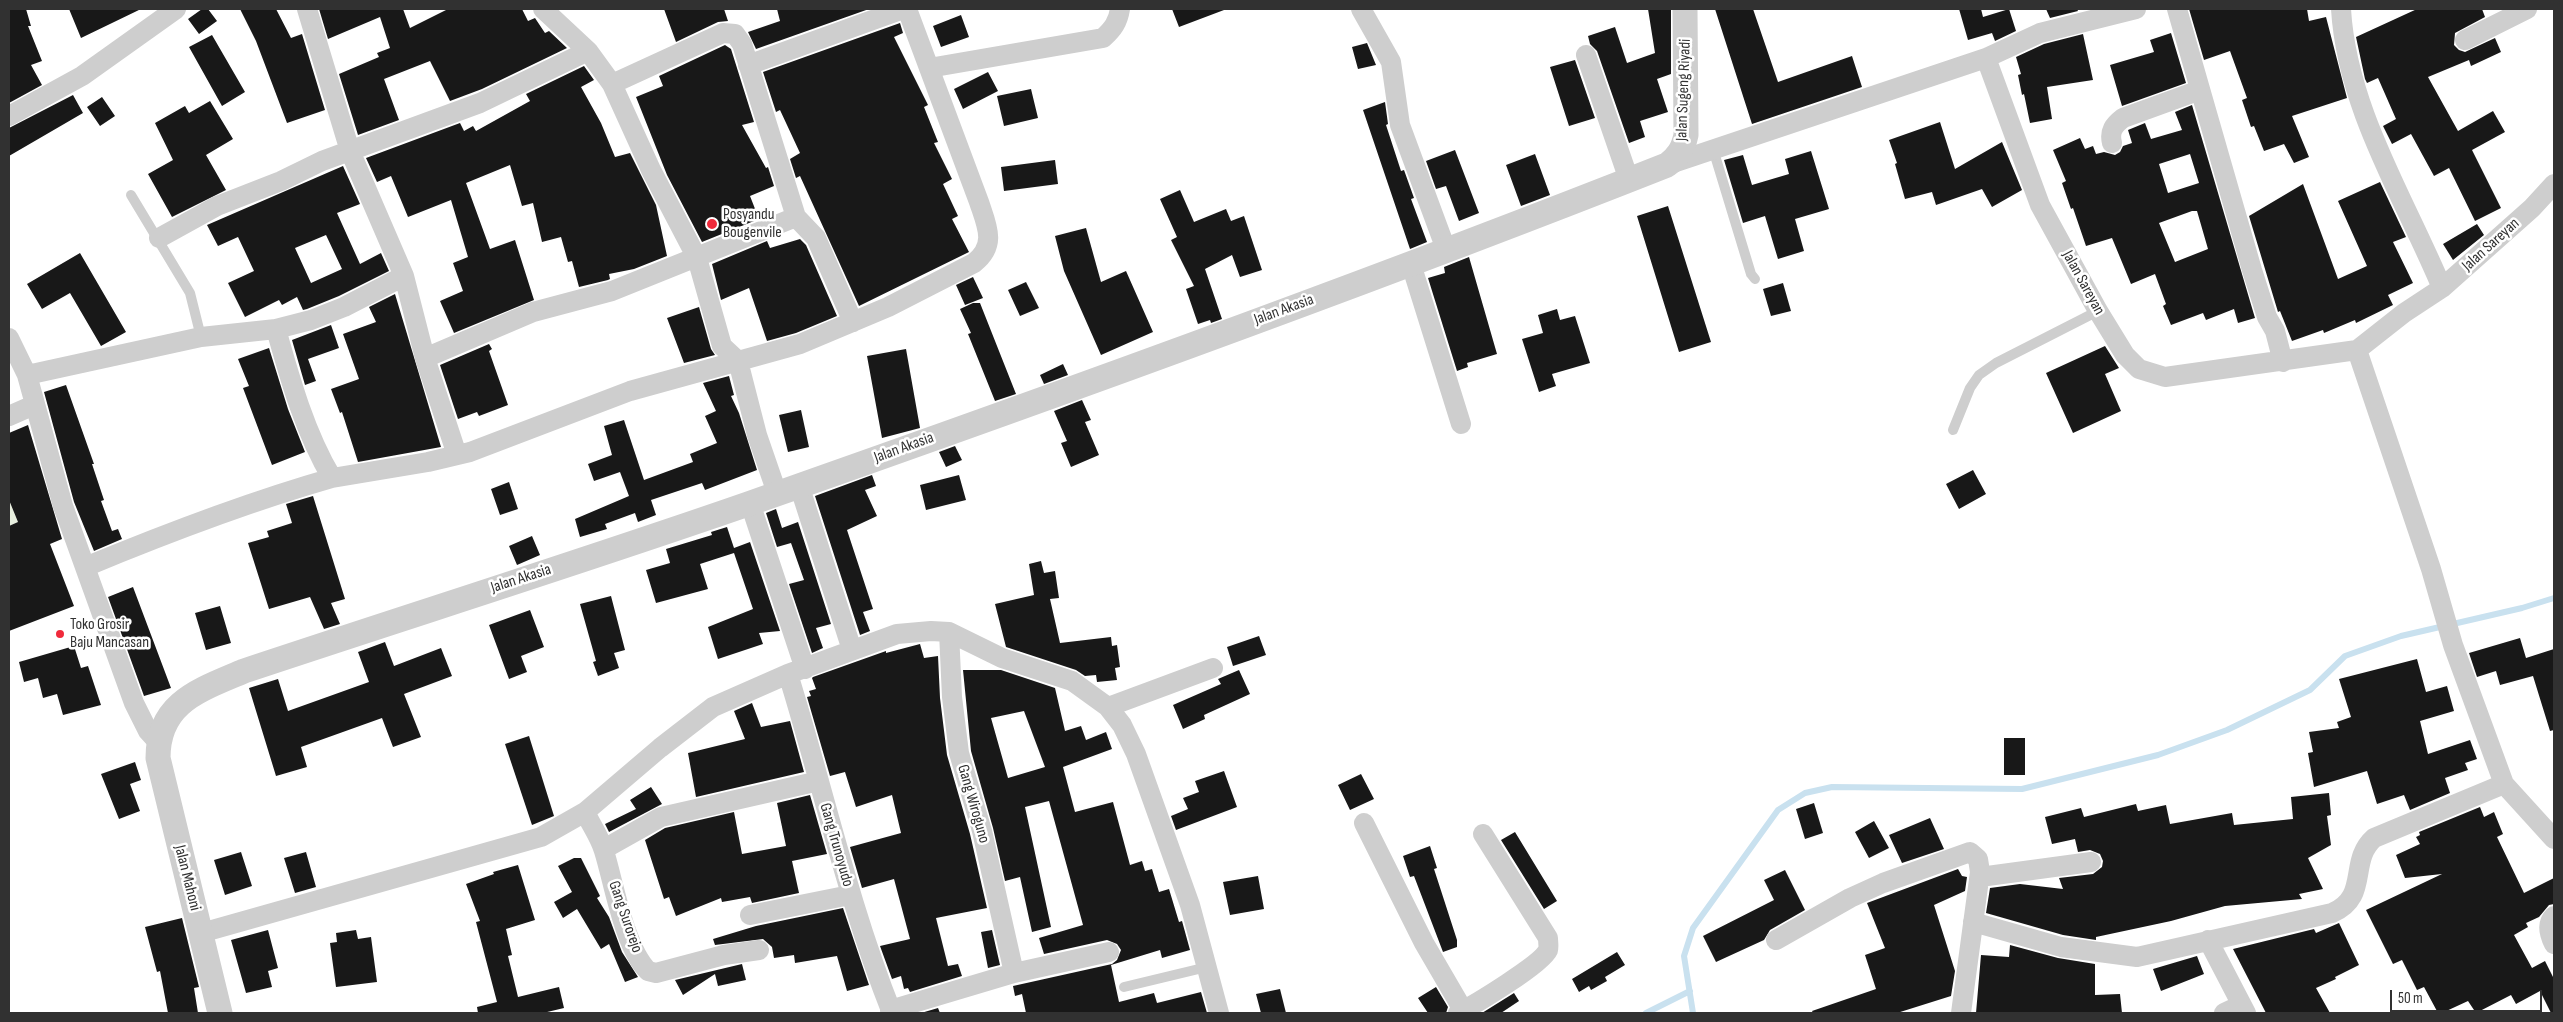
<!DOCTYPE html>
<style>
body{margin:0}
#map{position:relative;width:2563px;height:1022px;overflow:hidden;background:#fff;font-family:"Sofia Sans Condensed",sans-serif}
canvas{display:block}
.frame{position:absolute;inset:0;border:10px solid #313131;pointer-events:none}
.scale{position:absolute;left:2390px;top:990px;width:152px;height:22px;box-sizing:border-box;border:2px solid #313131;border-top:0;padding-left:6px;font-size:15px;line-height:18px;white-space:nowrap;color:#313131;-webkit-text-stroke:4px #fff;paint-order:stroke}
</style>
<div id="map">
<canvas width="2563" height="1022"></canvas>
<div class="frame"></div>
<div class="scale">50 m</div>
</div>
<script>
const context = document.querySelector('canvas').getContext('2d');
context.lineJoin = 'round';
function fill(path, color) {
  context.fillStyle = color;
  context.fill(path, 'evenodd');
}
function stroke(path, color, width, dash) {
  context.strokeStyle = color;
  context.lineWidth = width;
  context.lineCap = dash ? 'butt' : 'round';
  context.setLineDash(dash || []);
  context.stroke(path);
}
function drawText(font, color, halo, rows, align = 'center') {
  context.font = font + ' "Sofia Sans Condensed",sans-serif';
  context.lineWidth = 5;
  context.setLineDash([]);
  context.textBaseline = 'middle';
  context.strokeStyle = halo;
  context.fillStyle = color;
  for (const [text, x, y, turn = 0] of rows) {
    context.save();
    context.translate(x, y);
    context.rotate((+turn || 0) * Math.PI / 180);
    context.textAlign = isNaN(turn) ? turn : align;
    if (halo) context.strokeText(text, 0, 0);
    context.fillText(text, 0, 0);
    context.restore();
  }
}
fill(new Path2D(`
 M9,500L18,522L9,526Z`), '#e7eede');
stroke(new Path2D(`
 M1646,1013L1690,991
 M1693,1013L1684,956L1693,928L1778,810L1805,793L1832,787L2022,789L2158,755L2227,730L2310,690L2345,656L2401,636L2522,608L2554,598`), '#c9e1ef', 6);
fill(new Path2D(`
 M9,9H26L31,26H28L42,61L31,65L42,85L9,103Z
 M69,9H141L81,38Z
 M202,9H208L217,21L199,34L188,19Z
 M240,9H276L291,38L302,34L325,110L287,123L256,41Z
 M319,9H403L410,28L448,9H522L528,21L535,18L545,33L549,31L567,48L482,89L450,101L430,61L384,79L399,120L358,135L339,74L379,57L377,53L390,48L380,17L328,39Z
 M664,9H724L728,21L718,22L676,42Z
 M777,9H869L756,49L748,32L780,21Z
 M1172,9H1224V10L1179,27Z
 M1648,9H1671V74L1657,79L1668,112L1640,121L1645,137L1629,143L1597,51L1590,44L1588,36L1615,27L1627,63L1655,53Z
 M1715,9H1753L1778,82L1852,56L1862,87L1752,124Z
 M1959,9H1981L1983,17L2009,9L2016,31L1995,41L1992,33L1968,40Z
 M2046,9H2077L2078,11L2050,18Z
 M2189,9H2307L2309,21L2326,17L2347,98L2292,116L2309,157L2294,163L2284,144L2264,151L2254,126L2251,127L2242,100L2247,98L2230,51L2204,60Z
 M2417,9H2482L2485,17L2455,33L2454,45L2459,50L2465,52L2495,38L2501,52L2471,66L2469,60L2428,77L2458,131L2493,111L2505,132L2472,150L2501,208L2475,221L2449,168L2434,176L2411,134L2392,144L2383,126L2396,119L2378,78L2367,83L2365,79L2356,37Z
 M961,15L969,37L941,47L933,26Z
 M900,23L903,33L894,37L928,105L924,107L938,142L934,143L952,179L943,184L958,216L952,219L969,252L859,306L800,176L796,178L790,159L800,153L780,110L776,112L763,72Z
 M2171,33L2186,83L2122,106L2110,65L2154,52L2150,40Z
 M2083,34L2093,80L2047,87L2052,119L2030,123L2024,94L2022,95L2018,75L2021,74L2016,57L2044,44Z
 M212,35L245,92L222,106L189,47Z
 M1367,43L1376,65L1358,69L1352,47Z
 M725,45L731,49L754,122L742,125L766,168L768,167L774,186L750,196L759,219L702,242L667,175L636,97L663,86L659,76Z
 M1575,60L1595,118L1569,126L1550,67Z
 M584,66L594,80L581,87L601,123L615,157L630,153L656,205L667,256L634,269L609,274L610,279L608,280L579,287L572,261L568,262L561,237L542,242L533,203L522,206L510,165L466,183L490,249L515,240L534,300L454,333L440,301L463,291L453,263L468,257L451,200L408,217L391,176L377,182L366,158L460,123L464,131L473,126L476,131L530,101L526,94Z
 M988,72L998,91L963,109L954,89Z
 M1031,89L1038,118L1004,126L997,96Z
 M73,95L83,113L9,156V128Z
 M102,97L115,116L100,126L87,107Z
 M210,101L233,139L206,155L226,190L172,217L148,174L173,160L155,123L185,106L189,113Z
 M1385,102L1388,124L1386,125L1401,171L1404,170L1414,198L1411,199L1427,242L1410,249L1363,110Z
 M2192,105L2255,318L2238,323L2234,309L2206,320L2203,313L2171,325L2163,306L2166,304L2155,274L2131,284L2112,238L2086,246L2073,208L2071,209L2062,183L2066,181L2053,150L2080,138L2085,149L2093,146L2096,154L2104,152L2115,155L2120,152L2123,146L2132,143L2128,130L2145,123L2151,139L2182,130L2175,112ZM2190,154L2199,183L2168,193L2159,164ZM2192,211H2197L2208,249L2175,262L2159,223Z
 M1940,122L1955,169L2002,142L2022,190L1992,207L1982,189L1936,205L1932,192L1905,199L1895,164L1897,163L1889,140Z
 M1455,150L1479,213L1459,221L1446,186L1436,189L1426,161Z
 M1811,151L1829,209L1795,219L1804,251L1778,259L1765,216L1743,223L1724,160L1743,155L1752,185L1789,174L1785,159Z
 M1535,154L1550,195L1521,206L1506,165Z
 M1055,160L1058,184L1004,191L1001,167Z
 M343,166L360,204L337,213L360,264L381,253L389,271L339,296L307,309L303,310L297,297L282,305L279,300L245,317L228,283L254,271L238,237L218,246L207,225ZM326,235L342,269L311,283L295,248Z
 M2380,182L2406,237L2393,242L2413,283L2388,295L2393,305L2356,323L2355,320L2324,333L2323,330L2292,341L2280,311L2278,312L2249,216L2303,184L2338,279L2367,266L2338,201Z
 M1180,190L1194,222L1226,209L1231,221L1244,216L1262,270L1240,277L1232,255L1205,269L1222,319L1211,323L1210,320L1198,324L1186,289L1194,286L1171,240L1177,237L1160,199Z
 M1668,206L1711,342L1679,352L1637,216Z
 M2477,224L2484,235L2453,260L2443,244Z
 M1086,228L1101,282L1126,271L1153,332L1101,355L1064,271L1055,236Z
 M800,239L806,245L837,316L796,333L767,341L749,288L721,300L712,264L767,241L770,248Z
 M80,253L126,332L101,346L70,293L42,309L27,284Z
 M1469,257L1497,354L1467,363L1468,367L1457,371L1428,278L1445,273L1444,267Z
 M973,277L983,298L965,305L956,285Z
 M1026,282L1039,308L1020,316L1008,290Z
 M1783,283L1791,311L1771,316L1763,289Z
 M395,294L441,447L358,462L342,412L340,413L331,389L359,379L343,334L376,322L369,307Z
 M973,303H980L1016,394L995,401L968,334L971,333L960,309Z
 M699,307L711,349L715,355L684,363L667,318Z
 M1557,309L1560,320L1575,316L1590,363L1552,374L1556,386L1539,392L1522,339L1543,333L1538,315Z
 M331,325L339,348L308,359L316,381L305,385L292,340Z
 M489,344L492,349L489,351L508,405L479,416L477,412L458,419L440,365Z
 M2105,346L2119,368L2105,374L2121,411L2073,433L2046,373Z
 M269,348L288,409L305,452L272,465L243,388L249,386L238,359Z
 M906,349L920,428L882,438L867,356Z
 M1063,364L1068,375L1044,384L1040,375Z
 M729,376L734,395L731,396L739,413L757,470L705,490L702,483L651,500L656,515L638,522L635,513L605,524L607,529L580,537L575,519L629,496L620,472L594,481L588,464L612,455L604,426L624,420L644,480L693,462L690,454L717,443L705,416L716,411L703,383Z
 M66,385L94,464H92L104,500L101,501L112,531L118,529L122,539L94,551L74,502L44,392Z
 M1082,400L1091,420L1085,422L1099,455L1071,467L1061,443L1067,441L1054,411Z
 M801,410L809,447L788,452L779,415Z
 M28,425L62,539L50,544L74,606L9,631V526L18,522L9,500V433Z
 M955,446L962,460L946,467L939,452Z
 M1973,470L1986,494L1959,509L1946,484Z
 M872,475L876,486L865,490L877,516L847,530L873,609L863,612L870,631L860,635L815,496Z
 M959,475L966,500L926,510L920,485Z
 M509,482L518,509L500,515L491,489Z
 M313,496L345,599L331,603L340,624L324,629L310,597L269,609L248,543L269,537L267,531L292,523L286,504Z
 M776,509L782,528L798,522L831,624L816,628L823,648L812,653L789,584L804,580L791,543L777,547L766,513Z
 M727,527L734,548L750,542L780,631L759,633L763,644L718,659L708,627L753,609L734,553L700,564L708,589L656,603L646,570L670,563L666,549L712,535L711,532Z
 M532,536L540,555L517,565L509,546Z
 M1041,561L1044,573L1055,571L1059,598L1050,599L1060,643L1111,637L1112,646L1117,645L1120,667L1115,668L1117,680L1097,682L1096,675L1085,676L1076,670L1006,647L995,604L1034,595L1029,564Z
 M133,587L171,688L144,696L108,597Z
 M611,596L625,650L614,653L619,668L598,676L593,662L596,661L580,604Z
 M220,606L231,643L206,650L195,613Z
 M530,610L544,647L521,656L527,672L509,679L489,625Z
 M1259,636L1266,655L1233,666L1227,647Z
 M2520,638L2526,658L2554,649V730L2550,731L2533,676L2500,685L2496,671L2477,677L2469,653Z
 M385,642L394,666L441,648L452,676L404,694L421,737L393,747L382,718L301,747L307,767L276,776L249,688L278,679L288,711L369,682L358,652Z
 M920,644L924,658L938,656L940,698L947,755L970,834L987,908L936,918L948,966L958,964L962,976L910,992L908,988L904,989L901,976L892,979L880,946L910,939L894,879L862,888L850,847L901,833L892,795L856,807L845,772L830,776L807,697L811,696L809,691L816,689L812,678L813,677L886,651V653Z
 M74,646L81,668L88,666L101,705L63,715L57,694L43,698L38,678L24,682L19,662Z
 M2417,659L2426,692L2447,686L2454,711L2420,721L2428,754L2470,740L2477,759L2465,763L2468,770L2445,778L2450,793L2410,810L2404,795L2377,804L2367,771L2314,787L2308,753L2313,752L2309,732L2339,728L2337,722L2351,717L2339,679Z
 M963,670H1001L1055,688L1065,731L1081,726L1086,740L1106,732L1112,749L1063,767L1075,812L1113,802L1130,865L1142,861L1145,871L1152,869L1159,892L1169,889L1179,922L1182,921L1190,950L1162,958L1160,950L1111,965L1119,1002L1154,993L1157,1003L1201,992L1207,1013H1026L1022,994L1015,996L1013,986L1112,964L1117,960L1121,950L1117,944L1107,940L1044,954L1039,938L1083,925L1049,801L1025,807L1051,927L1032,932L1020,877L1005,881L993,828L971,751ZM1024,711L1045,767L1008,778L991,718Z
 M1239,670L1250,694L1204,715L1205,719L1183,729L1173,705L1221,684L1218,679Z
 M752,703L761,727L790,721L804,772L696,797L688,753L745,739L734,711Z
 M529,736L554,816L532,825L505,744Z
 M2004,738H2025V775H2004Z
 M135,762L141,780L130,784L140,811L119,819L101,774Z
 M1224,771L1237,807L1176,830L1171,816L1188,809L1183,798L1199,792L1195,781Z
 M1361,774L1374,799L1350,810L1338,785Z
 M651,787L662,804L609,832L605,824L636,809L630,800Z
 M2329,793L2331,815L2327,816L2331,845L2308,858L2323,889L2299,894L2302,899L2225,906L2171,921L2096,937V940L2063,935L1986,913L1990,888L2020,884L2063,889L2059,878L2093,874L2102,867L2103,861L2100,854L2090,850L2078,852L2075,839L2052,844L2045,817L2081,808L2084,817L2136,804L2138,811L2166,805L2170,824L2232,813L2234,825L2293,819L2291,797Z
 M810,795L827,854L792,861L799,893L752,903L750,897L722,902L721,898L676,916L669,897L664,899L645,840L665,828L734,812L742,854L786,846L777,803Z
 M1814,803L1823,833L1805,839L1796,809Z
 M2480,807L2484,817L2494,812L2503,834L2497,837L2524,893L2554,878V904L2549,905L2539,917L2526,923L2528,927L2514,935L2532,968L2545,961L2554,979V1013H2551L2540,991L2516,1004L2511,995L2476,1013L2468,1001L2442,1013H2438L2424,987L2417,990L2402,960L2393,964L2366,910L2442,874L2405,878L2396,855L2420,844L2416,837L2420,835L2419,832Z
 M1930,818L1944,849L1902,863L1889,835Z
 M1874,821L1889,848L1869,858L1855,832Z
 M1515,832L1557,901L1544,909L1501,840Z
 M1430,846L1437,868L1434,869L1457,940V947L1443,952L1414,876L1410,877L1403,856Z
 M241,852L252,886L225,895L214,860Z
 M306,852L316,887L295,893L284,858Z
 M574,858H581L600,896L597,898L609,917L622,952L638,977L625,982L609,944L601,949L577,909L563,918L554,902L572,892L558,866Z
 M518,865L535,920L506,929L512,955L508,956L518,997L559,987L564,1008L543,1013H478L477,1007L497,1002L476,922L480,921L466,884L494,874L493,872Z
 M1958,869L1962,876L1967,877L1965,891L1934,905L1955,971L1951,996L1897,1013H1813L1812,1011L1876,989L1865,955L1885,948L1867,903Z
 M1785,870L1805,910L1770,930L1764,940L1716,962L1703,936L1774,900L1764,880Z
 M1258,876L1264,909L1230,915L1223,882Z
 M843,908L869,985L847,991L837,956L795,963L794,955L774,958L772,947L763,939L715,945L713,939L756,926Z
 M182,918L199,987L194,988L198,1013H168L160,971L157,972L145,927Z
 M2339,923L2359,965L2335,977L2336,979L2316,988L2330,1013H2266L2233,949L2314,929L2316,933Z
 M268,930L278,968L268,971L272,987L246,993L231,940Z
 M356,930L358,939L371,937L377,982L336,987L330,943L337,942L336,933Z
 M992,930L1000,965L988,968L981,932Z
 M2010,945L2058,958L2095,964V995L2120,994L2122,1013H1976L1981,955L2009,957Z
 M1617,952L1625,965L1605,977L1607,981L1591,990L1589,986L1579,992L1572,979Z
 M2197,956L2204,974L2161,991L2153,969Z
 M742,964L746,980L718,986L715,974L683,995L675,980Z
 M1436,987L1448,1007L1446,1013H1428L1418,998Z
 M1280,989L1286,1013H1261L1256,994Z
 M1514,993L1519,1001L1501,1013H1482Z
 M938,1008L940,1013H921Z`), '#181818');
stroke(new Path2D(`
 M1713,149L1751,274L1755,279
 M131,195L190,293L201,337
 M1953,430L1970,388L1979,375L1996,363L2098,311
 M1124,987L1207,967`), '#cecece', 10);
stroke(new Path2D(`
 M543,9L588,51L612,84L651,170L697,258L722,346L738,361L757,435L777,493
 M1361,9L1391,62L1400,125L1447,252
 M2177,9L2252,270L2267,317L2275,331L2283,362
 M2341,9C2347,109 2404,197 2442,288
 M2465,40L2527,9
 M1586,55L1629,180
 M1986,58L2040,33L2136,9
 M748,65L903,9
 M929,68L1103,38C1113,29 1118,22 1120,9
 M9,116L82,76L176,9
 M2112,143C2109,131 2114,125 2123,118L2200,90
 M1667,165L1986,58L2040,205L2098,311L2125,355L2139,369L2165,377L2357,350L2404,313L2442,288L2532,208L2554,184
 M796,217L816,238L853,322
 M159,238L217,206L281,181L322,161L480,103L588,51
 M1411,264L1461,424
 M404,276L425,358L457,455
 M276,329C290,379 305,433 332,478L428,462L470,452L630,391L800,344L888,307L974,263C997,245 987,226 979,202L907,9
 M9,338L27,375L63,506L134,703L148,731L158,742
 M2357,350L2431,569L2453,645L2504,784L2554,839
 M425,358L533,312L612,291L796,217L742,44L735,34L723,33L612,84
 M27,375L201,337L276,329L311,320L344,307L404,276L350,151L307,9
 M9,416L34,405
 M799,485L852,650
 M750,503L805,669
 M85,567C167,533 248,502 332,478
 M949,632L952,697L959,753L982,831L1014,973
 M788,674C823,787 848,903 892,1013
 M1108,707L1213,668
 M585,812C591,825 600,837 604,851C614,883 624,947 648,971L656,973L724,955L759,950
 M1364,823L1424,943L1463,1010
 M604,849L661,817L819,781
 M1980,877L2091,862
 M750,915L850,895
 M2554,916C2546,924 2549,934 2554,944
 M1973,922L2061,947L2137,957L2332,913C2370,897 2348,861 2374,838L2504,784
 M201,933L541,837L585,812L660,748L713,707L788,674L897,634L931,631L949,632L1002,658L1072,681L1108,707L1122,725L1136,754L1190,905L1219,1013
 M1776,940L1850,898L1883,883L1970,852L1978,859L1980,872L1961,1013
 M2208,940L2246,1013
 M890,1010L1014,973L1109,952
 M1458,1013C1474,1005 1542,964 1548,950C1549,947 1548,942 1548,938L1483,834
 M2224,1013L2241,1005`), '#cecece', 20);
stroke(new Path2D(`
 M220,1013L158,758C158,702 200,690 244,671C412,615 581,562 748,504C1056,396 1363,285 1667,165C1678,157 1683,149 1686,135L1685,9`), '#cecece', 25);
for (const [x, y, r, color] of [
 [712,224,6,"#f02a3b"],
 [60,634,5,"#f02a3b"]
]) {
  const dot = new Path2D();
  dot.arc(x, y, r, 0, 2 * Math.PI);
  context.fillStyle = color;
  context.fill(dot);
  stroke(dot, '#fff', 2);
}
drawText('16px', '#313131', '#fff', [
 ["Jalan Sugeng Riyadi",1684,90,-88],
 ["Jalan Sareyan",2491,245,-42],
 ["Jalan Sareyan",2083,283,61],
 ["Jalan Akasia",1284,310,-20],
 ["Jalan Akasia",904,448,-20],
 ["Jalan Akasia",521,579,-18],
 ["Gang Wiroguno",973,804,74],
 ["Gang Trunoyudo",836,845,74],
 ["Jalan Mahoni",187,878,76],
 ["Gang Surorejo",625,917,71]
]);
drawText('16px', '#313131', '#fff', [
 ["Posyandu",723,215],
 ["Bougenvile",723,233],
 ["Toko Grosir",70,625],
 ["Baju Mancasan",70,643]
], 'left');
</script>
